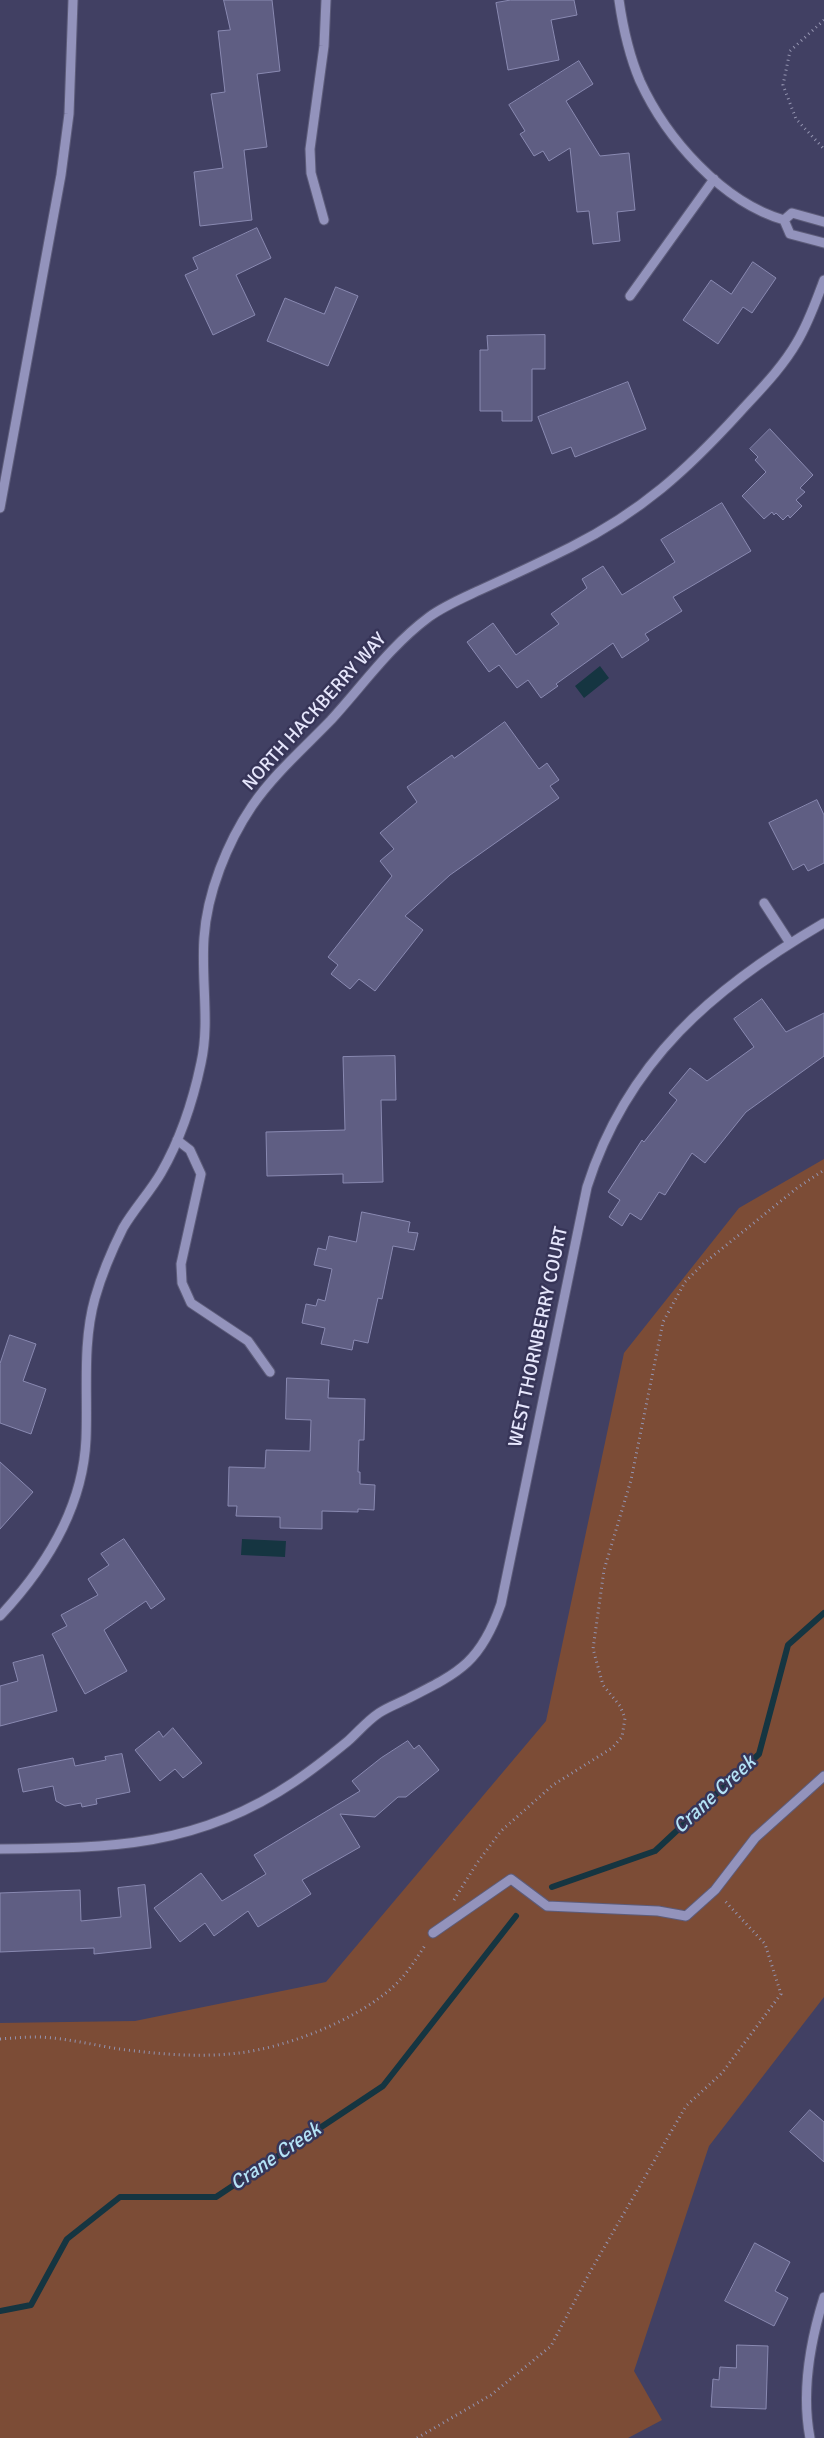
<!DOCTYPE html>
<style>
body{margin:0}
canvas{display:block;background:#414063}
</style>
<canvas width="824" height="2438"></canvas>
<script>
const context = document.querySelector('canvas').getContext('2d');
context.lineJoin = 'round';
function fill(path, color) {
  context.fillStyle = color;
  context.fill(path, 'evenodd');
}
function stroke(path, color, width, dash) {
  context.strokeStyle = color;
  context.lineWidth = width;
  context.lineCap = dash ? 'butt' : 'round';
  context.setLineDash(dash || []);
  context.stroke(path);
}
function drawText(font, color, halo, rows, align = 'center') {
  context.font = font + ' Signika,sans-serif';
  context.lineWidth = 5;
  context.setLineDash([]);
  context.textBaseline = 'middle';
  context.strokeStyle = halo;
  context.fillStyle = color;
  for (const [text, x, y, turn = 0] of rows) {
    context.save();
    context.translate(x, y);
    context.rotate((+turn || 0) * Math.PI / 180);
    context.textAlign = isNaN(turn) ? turn : align;
    if (halo) context.strokeText(text, 0, 0);
    context.fillText(text, 0, 0);
    context.restore();
  }
}
fill(new Path2D(`
 M824,1159V1997L709,2146L634,2371L662,2420L628,2438H0V2023L135,2021L326,1982L546,1721L624,1353L739,1208Z`), '#7c4c36');
fill(new Path2D(`
 M600,666L609,678L584,698L575,686Z
 M242,1539L286,1541L285,1557L241,1555Z`), '#153541');
stroke(new Path2D(`
 M552,1887L655,1851L759,1754L788,1645L824,1613
 M0,2311L31,2305L67,2239L120,2197H216L383,2086L516,1916`), '#153541', 6);
const building = new Path2D(`
 M224,0H272L280,71L257,74L267,147L244,150L252,220L200,226L194,172L223,168L211,94L225,92L218,31L230,30Z
 M511,0H574L577,15L551,20L559,60L508,70L496,3Z
 M579,61L593,84L566,101L600,156L629,153L635,210L617,212L620,241L593,244L589,211L577,212L570,148L549,161L543,151L534,156L520,134L525,131L509,105Z
 M257,228L271,258L236,275L255,315L213,335L185,275L198,269L193,258Z
 M753,262L776,278L752,313L743,307L718,344L683,320L711,280L731,294Z
 M336,287L358,296L328,366L267,341L285,298L324,314Z
 M545,335V369H532V421H502V411H480V350H488L487,336Z
 M628,382L646,429L575,457L571,447L552,454L538,417Z
 M770,429L813,475L800,488L805,492L796,500L802,506L790,518L788,515L783,520L776,513L774,515L772,512L764,519L742,496L766,472L755,460L758,457L750,449Z
 M722,503L751,551L673,597L682,611L645,634L649,640L622,658L613,643L556,684L558,686L541,698L528,680L517,688L499,665L489,672L467,642L493,623L516,655L559,624L551,614L587,588L582,579L603,566L622,595L675,562L661,540Z
 M505,722L539,769L547,763L559,780L550,786L559,798L450,875L405,916L423,930L375,991L359,979L350,989L331,974L338,965L328,957L392,876L380,861L394,849L380,833L417,802L407,787L452,755L454,758Z
 M817,800L824,815V863L808,871L804,864L793,870L769,823Z
 M762,999L786,1032L824,1013V1056L746,1112L705,1163L692,1153L665,1195L659,1192L641,1220L630,1213L622,1226L609,1217L620,1200L608,1192L642,1140L644,1142L677,1100L669,1093L690,1068L707,1081L754,1047L734,1019Z
 M395,1056L396,1100H381L383,1182L343,1183V1174L267,1176L266,1132L345,1130L343,1057Z
 M362,1212L410,1222L408,1232L418,1233L414,1250L393,1246L382,1299L378,1298L368,1343L354,1340L352,1350L321,1344L325,1328L302,1323L306,1304L316,1306L318,1299L325,1301L332,1269L314,1265L318,1248L326,1250L329,1236L356,1242Z
 M10,1335L36,1344L23,1381L46,1389L31,1434L0,1423V1364Z
 M287,1378L329,1380L328,1398L365,1399L364,1440H359L358,1472H360V1484L375,1485L374,1510L358,1509V1512L322,1511V1529L280,1528V1517L236,1516L237,1506H228L229,1467L265,1468L266,1450L310,1451L311,1420L286,1419Z
 M0,1462L33,1492L0,1529Z
 M124,1539L165,1599L151,1609L146,1601L104,1630L127,1671L85,1694L52,1634L67,1626L61,1615L98,1595L88,1579L109,1565L101,1554Z
 M43,1655L57,1711L0,1726V1686L18,1681L13,1663Z
 M173,1728L202,1763L183,1778L175,1769L160,1781L135,1750L159,1731L163,1737Z
 M408,1741L414,1749L419,1745L439,1770L406,1797H398L375,1817L340,1814L360,1847L302,1880L311,1894L258,1927L248,1911L214,1936L205,1923L180,1942L154,1908L201,1873L222,1901L266,1874L254,1855L360,1791L352,1781L381,1758Z
 M122,1754L130,1792L96,1799L97,1804L82,1807L81,1803L65,1806L56,1801L53,1786L23,1792L18,1769L73,1758L75,1766L106,1760L105,1757Z
 M145,1885L151,1948L94,1954V1948L0,1952V1893L80,1890L81,1921L121,1917L118,1888Z
 M810,2110L824,2122V2162L790,2132Z
 M755,2243L790,2262L775,2291L788,2298L774,2326L725,2301Z
 M737,2345L768,2346L766,2409L711,2407L713,2379L719,2380L720,2367L736,2368Z`);
fill(building, '#5f5e83');
stroke(building, '#8989b1', 1);
const minor = new Path2D(`
 M619,0C623,28 629,55 640,81C666,138 722,202 784,220
 M324,220L311,173L310,149L324,46L326,0
 M824,222L792,213L784,220L790,234L824,243
 M630,296L714,179
 M0,508L61,175L69,114L73,0
 M764,903L790,943
 M177,1140L190,1150L201,1174L181,1264L182,1283L191,1303L248,1341L270,1372
 M0,1616C45,1568 83,1507 86,1439C88,1393 82,1344 95,1298C101,1277 113,1248 123,1228C134,1209 150,1192 161,1173C180,1140 193,1101 201,1063C210,1023 201,980 204,938C207,893 227,843 252,806C274,774 304,748 331,720C363,685 390,646 429,617C444,606 463,598 480,590C511,576 541,562 571,547C642,511 686,471 739,413C760,390 782,368 797,342C809,322 816,301 824,280
 M0,1849C111,1848 198,1847 294,1782C312,1770 331,1755 348,1741C358,1732 367,1721 379,1713C388,1707 399,1703 409,1698C460,1672 481,1662 501,1604L587,1187C627,1061 714,987 824,923
 M433,1933L511,1879L547,1906L658,1911L686,1916L715,1890L755,1838L824,1776
 M810,2438C801,2391 810,2342 824,2297`);
stroke(minor, '#5d5c7a', 11);
stroke(new Path2D(`
 M824,20L790,51L783,85L796,119L824,149
 M454,1900L477,1863L501,1831L553,1785L612,1748L622,1737L625,1718L620,1706L603,1685L593,1649L604,1570L631,1480L663,1322L685,1282L703,1264L797,1188L824,1170
 M0,2039C13,2038 25,2037 38,2037C71,2038 103,2048 136,2051C169,2055 205,2057 239,2053C288,2047 357,2020 394,1986C407,1974 416,1959 426,1944
 M417,2438L491,2395L551,2346L590,2272L686,2106L722,2073L781,1994L765,1944L724,1900`), '#9494b0', 3, [1, 4]);
stroke(minor, '#9393bc', 9);
drawText('19px', '#e6e6fc', '#373558', [
 ["NORTH HACKBERRY WAY",315,712,-48],
 ["WEST THORNBERRY COURT",539,1337,-78]
]);
drawText('italic 20px', '#b4e3f6', '#373558', [
 ["Crane Creek",715,1795,-43],
 ["Crane Creek",276,2157,-34]
]);
</script>
